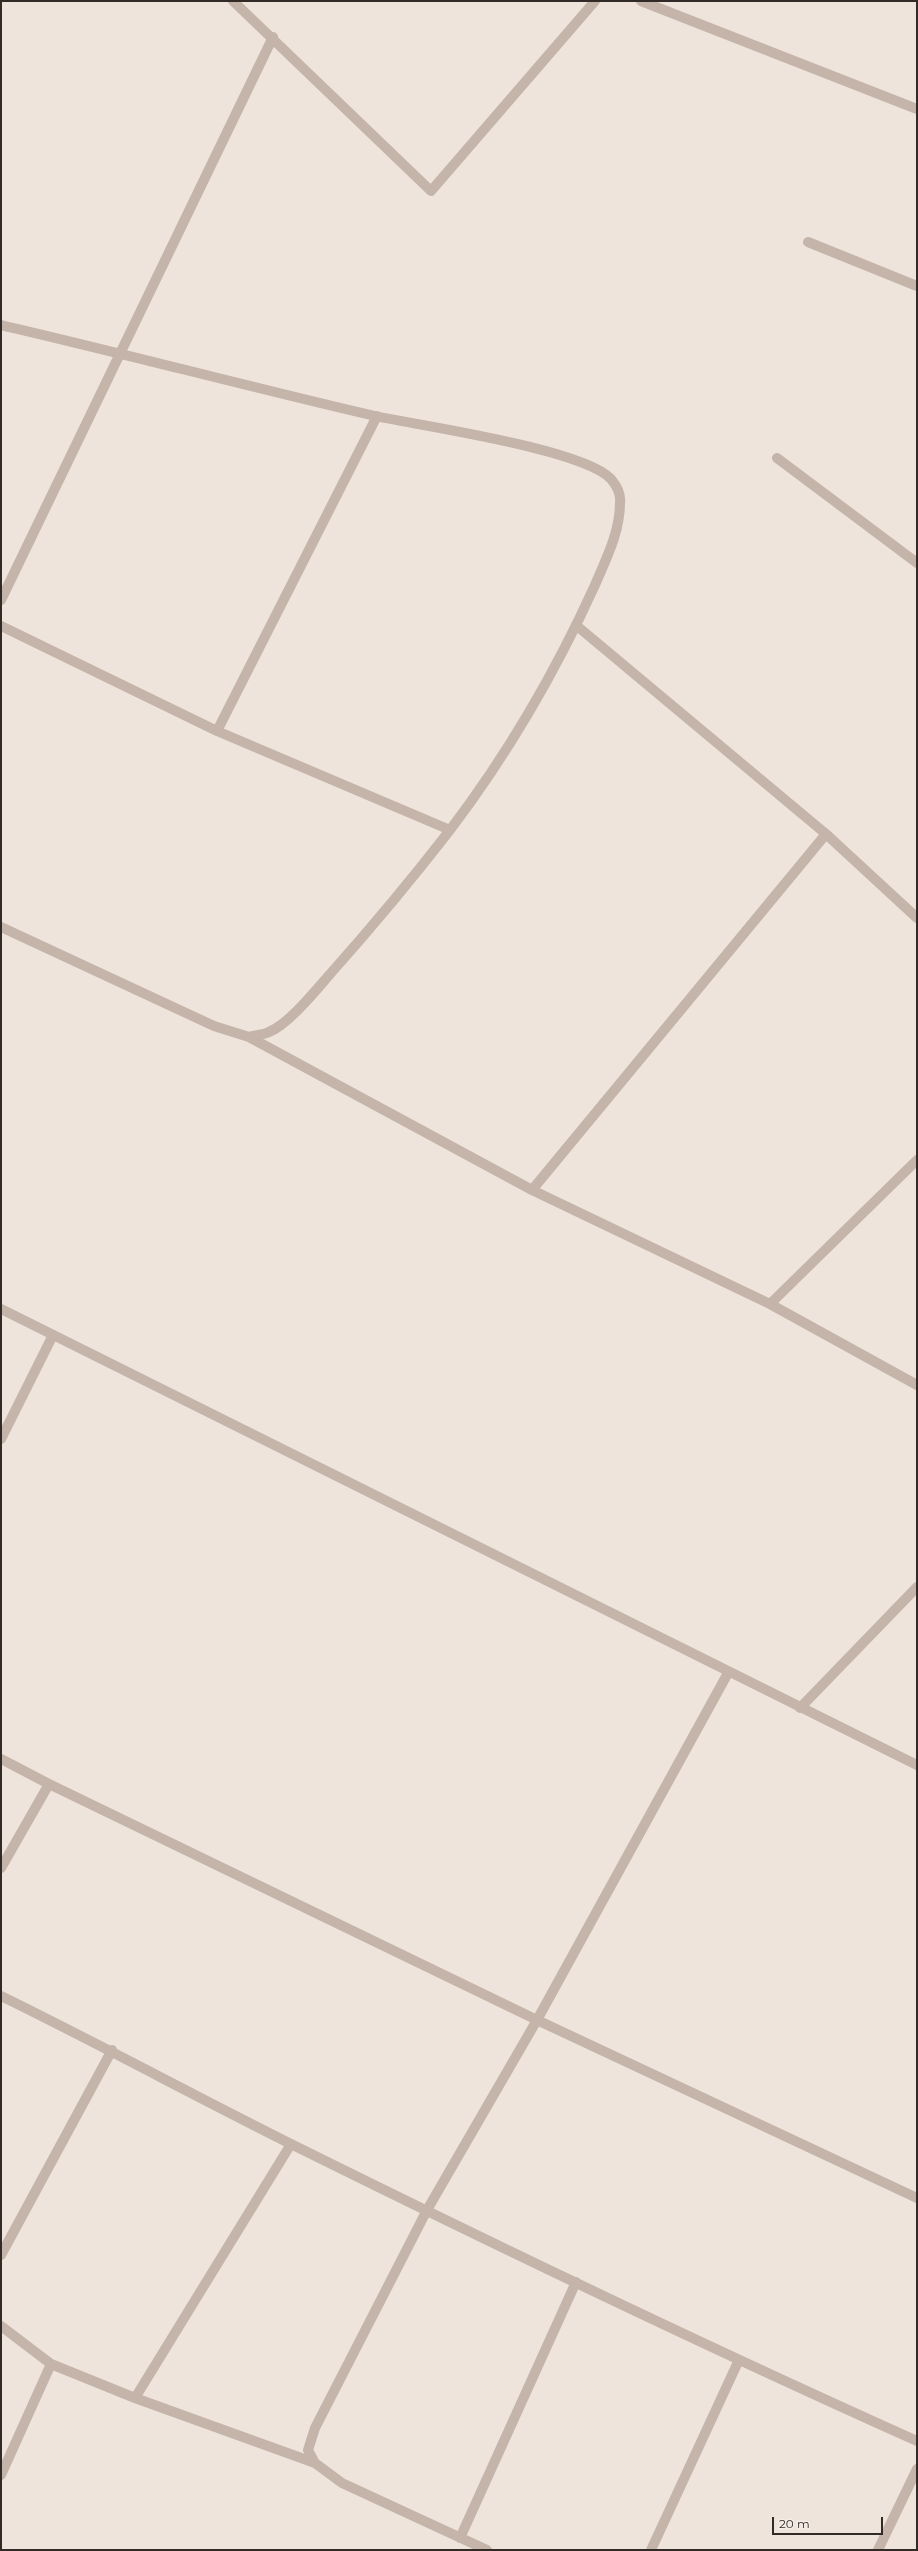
<!DOCTYPE html>
<style>
body{margin:0}
#map{position:relative;width:918px;height:2551px;overflow:hidden;background:#eee4db;font-family:Montserrat,sans-serif}
canvas{display:block}
.frame{position:absolute;inset:0;border:2px solid #322a27;pointer-events:none}
.scale{position:absolute;left:772px;top:2517px;width:111px;height:18px;box-sizing:border-box;border:2px solid #322a27;border-top:0;padding-left:5px;font-size:12px;line-height:14px;white-space:nowrap;color:#322a27;-webkit-text-stroke:3px #f6eee6;paint-order:stroke}
</style>
<div id="map">
<canvas width="918" height="2551"></canvas>
<div class="frame"></div>
<div class="scale">20 m</div>
</div>
<script>
const context = document.querySelector('canvas').getContext('2d');
context.lineJoin = 'round';
function stroke(path, color, width, dash) {
  context.strokeStyle = color;
  context.lineWidth = width;
  context.lineCap = dash ? 'butt' : 'round';
  context.setLineDash(dash || []);
  context.stroke(path);
}
stroke(new Path2D(`
 M233,1L431,191L595,1
 M641,1L917,109
 M808,242L917,286
 M1,325C126,354 250,387 375,416C422,426 583,449 611,479C617,486 621,494 620,503C620,532 606,559 595,585C556,671 507,755 450,830C412,879 372,927 331,973C316,990 289,1024 269,1032C263,1035 255,1035 249,1037
 M777,458L917,563
 M1,626L217,731L450,830
 M577,626L826,834L917,918
 M217,731L377,416
 M1,927L214,1026L249,1037L532,1190L770,1304L917,1385
 M532,1190L826,834
 M770,1304L917,1160
 M1,1439L53,1335
 M800,1708L917,1587
 M1,1759L49,1784L537,2020L917,2198
 M1,1868L49,1784
 M1,1996C99,2044 195,2096 293,2145C499,2247 707,2347 917,2441
 M1,2255L112,2050
 M1,2326L51,2364L135,2398L315,2463L342,2483L487,2550
 M135,2398L291,2144
 M315,2463L308,2450L315,2428L427,2210L537,2020L728,1673
 M1,2475L51,2364
 M460,2538L576,2282
 M651,2550L738,2362
 M878,2550L917,2469`), '#c4b4a9', 10);
stroke(new Path2D(`
 M1,600L273,37
 M1,1309L917,1765`), '#c4b4a9', 10);
</script>
